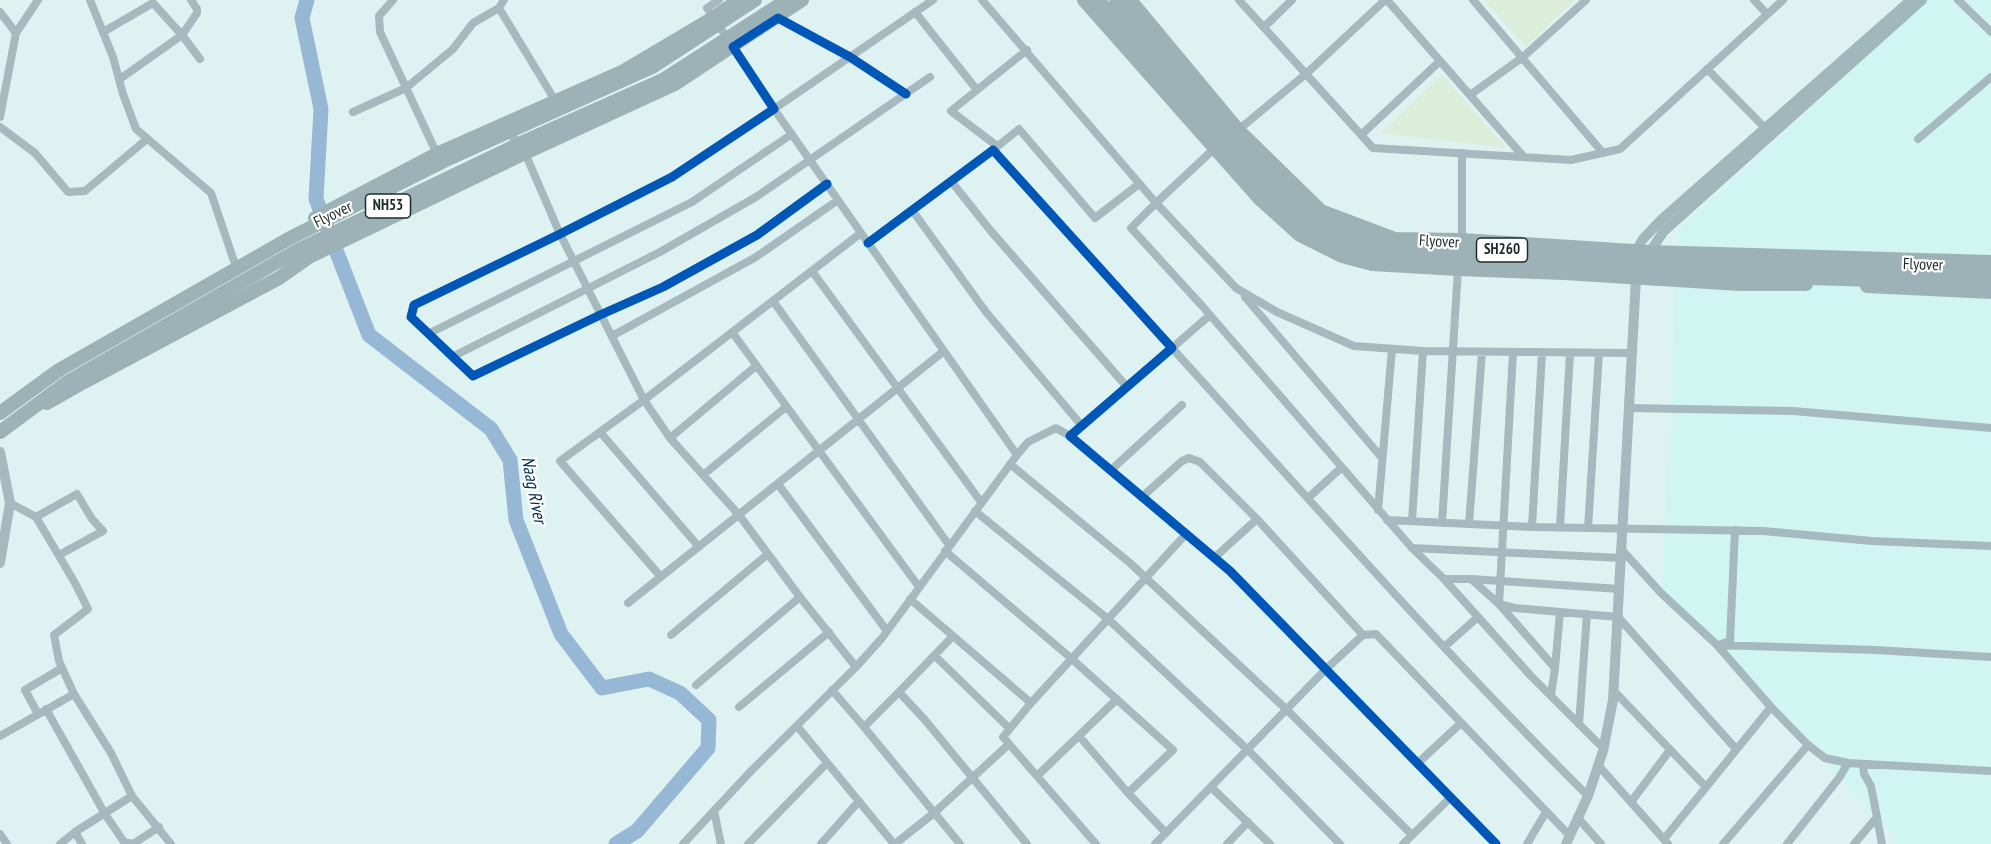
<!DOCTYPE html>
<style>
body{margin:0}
canvas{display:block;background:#def3f1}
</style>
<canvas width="1991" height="844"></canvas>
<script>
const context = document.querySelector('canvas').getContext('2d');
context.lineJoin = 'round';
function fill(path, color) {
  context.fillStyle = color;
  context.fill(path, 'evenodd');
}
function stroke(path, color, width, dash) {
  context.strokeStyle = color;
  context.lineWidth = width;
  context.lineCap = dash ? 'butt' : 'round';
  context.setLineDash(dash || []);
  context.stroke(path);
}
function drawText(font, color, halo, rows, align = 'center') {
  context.font = font + ' "PT Sans Narrow",sans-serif';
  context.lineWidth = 4.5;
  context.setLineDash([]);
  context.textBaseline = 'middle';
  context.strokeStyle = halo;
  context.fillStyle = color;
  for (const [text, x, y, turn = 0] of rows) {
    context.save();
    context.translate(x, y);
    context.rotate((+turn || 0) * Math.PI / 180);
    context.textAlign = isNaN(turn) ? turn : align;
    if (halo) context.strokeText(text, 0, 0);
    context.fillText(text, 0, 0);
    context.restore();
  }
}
fill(new Path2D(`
 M1928,0H1991V844H1892V833L1661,593L1678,230Z`), '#d1f5f1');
fill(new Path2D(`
 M1484,0H1575L1526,46Z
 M1442,75L1507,148L1381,133Z`), '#dceeda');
stroke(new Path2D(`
 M307,0L302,18L321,109L316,199L369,335L491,429L510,460L516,520L561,634L602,688L649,679L680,693L709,720L708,748L637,831L616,844`), '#97b8d5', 15);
stroke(new Path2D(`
 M90,0L113,57L123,94L136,129L211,193L235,264
 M191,0L197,9V13L182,35L200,59
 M393,0L379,16L380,32L437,154
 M504,0L499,8L556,102
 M719,0L707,8L729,41
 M933,0L774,109L1017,455
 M982,0L1156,203L1131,228L1203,307L1412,548L1444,579L1530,675L1604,749
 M1239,0L1373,148L1571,160L1620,149L1783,0
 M1387,0L1523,156
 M1473,0L1603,153
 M1754,0L1767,14
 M1958,0L1991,32
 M0,12L16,33L0,117
 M915,12L977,90L1027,50
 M775,20L778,18L850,57L906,94
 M1264,27L1292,0
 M103,32L153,3L182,35L120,79
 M16,33L38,0
 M737,44L733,47L774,109L672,177L560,234L414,305L411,317L473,376L600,315L663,287L757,235L827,184
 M1707,69L1765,128
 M977,90L951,111L997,146
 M1470,95L1523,57L1586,0
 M353,112L406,88L453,49L473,23L499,8
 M0,127L35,153L68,192L85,191L147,139
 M507,129L525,153L560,234L644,400L560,461L661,577
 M1237,131L1307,73L1385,0
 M1361,135L1440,61
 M1918,139L1991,77
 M1217,146L1156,203L1236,288L1277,312L1354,346L1423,351L1631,353
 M993,150L1019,129L1095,218L1139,184
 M951,181L990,230L1127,387
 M912,210L986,312L1082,426
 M1462,240V153
 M868,243L993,150L1172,348L1070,436L1230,571L1496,844
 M812,271L981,502
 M1245,297L1382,458
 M773,301L949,545
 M1210,315L1172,348C1309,499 1443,652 1588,796
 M732,332L919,587
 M430,333L692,202L792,134
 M612,336L756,257L838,200
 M1513,352L1499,604L1555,668L1551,695
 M454,356L660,252L756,197L930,77
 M1628,408L1793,411L1991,428
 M600,432L699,547
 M670,438L756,366
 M1010,464L1130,563L1287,710L1412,835
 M1111,470L1182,405
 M703,475L786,407
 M778,484L887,631
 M1143,496L1182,461L1189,458L1200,462L1257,519L1363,635
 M1308,498L1341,468
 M10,503L36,517L75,583L88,609L54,635L59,661L74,694L111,753L132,796L171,844
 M1378,510L1392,349
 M975,511L1108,619L1248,750L1340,844
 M36,517L77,494L92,519L103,531L59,555
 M1387,520L1532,527L1763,531L1872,541L1991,546
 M1412,521L1423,351
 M1442,523L1458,269
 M1469,524L1482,352
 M1532,527L1542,353
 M1560,527L1570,353
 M1588,528L1599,353
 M1412,548L1622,558
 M1622,550L1661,593L1717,645L1771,707L1808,745L1825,758L1848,763L1991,771
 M945,551L1072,659L1173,750L1128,793L1166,833
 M1214,558L1257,519
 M1444,579H1471L1499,604L1515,608L1618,617L1736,749
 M1471,579L1620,589
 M910,599L1031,703L1186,534
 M628,603L944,351
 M671,635L768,554
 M953,636L899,692L925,720L1027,844
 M1721,644L1730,641L1735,530
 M1717,645L1876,650L1991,657
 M1444,647L1478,617
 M935,656L1009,728
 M856,667L800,597L739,515L670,438L644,400L861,233
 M1555,668L1560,612
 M696,685L800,597
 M832,690L864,727
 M1614,691L1706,787
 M899,692L864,727L960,844
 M1031,703L1003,737L1096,844
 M739,707L829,632
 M46,709L105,814L124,842L133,844L159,827
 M38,714L25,690L62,668
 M1579,724L1587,614
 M797,726L894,844
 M0,736L74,694
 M1079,736L1128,793
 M1418,763L1461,723
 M1863,764L1864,774L1871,786L1882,844
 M1598,765L1668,844
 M1037,776L1117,699
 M1211,787L1270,844
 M1631,802L1670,750
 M714,811L721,844
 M1577,817L1601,844
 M75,832L82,844
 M0,834L7,844
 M1664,839L1771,707
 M60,844L75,832L132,796
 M683,844L752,770L856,667L882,638L1017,455L1028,442L1056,428L1070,436
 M748,844L827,763
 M821,844L859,801
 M895,844L934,813L1009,744
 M1155,844L1326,669L1363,635L1376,634L1570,836
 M1227,844L1248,822
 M1403,844L1451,797
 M1527,844L1546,812
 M1723,844L1808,745
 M1787,844L1839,778L1848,763
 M1854,844L1877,817`), '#a6b9be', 8);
stroke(new Path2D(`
 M0,452L10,503L0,563
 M1566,844L1588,796L1603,751L1613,700L1636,278`), '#a6b9be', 10);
stroke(new Path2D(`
 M1647,256L1664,231L1922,0
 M1632,257L1643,239L1662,219L1911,0`), '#a0b7bb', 10);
stroke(new Path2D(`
 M1084,0L1260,199L1300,235L1342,256L1372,264L1458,269L1564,273L1740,284H1806
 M1130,0L1238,130L1321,211L1395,239L1462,240L1649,252L1991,262
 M315,218L437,154L622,72L713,18L739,0
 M1867,286L1991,292
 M47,403L84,382L279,278L309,257L525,153L675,84L802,0`), '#9cb2b7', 14);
stroke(new Path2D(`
 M1098,0L1212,132L1306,229L1370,255L1753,276L1991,284
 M1116,0L1208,109L1313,219L1369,242L1714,263L1991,272
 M0,413L59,370L290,238L450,158L654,66L755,0
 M0,432L69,381L298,250L519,144L663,80L787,0`), '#9cb2b7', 14);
stroke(new Path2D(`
 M827,184L757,235L663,287L600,315L473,376L411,317L414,305L560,234L672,177L774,109L733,47L778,18L850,57L906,94
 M868,243L993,150L1172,348L1070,436L1230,571L1496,844`), '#0057b8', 9);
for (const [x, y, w] of [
 [388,206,45],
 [1502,250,51]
]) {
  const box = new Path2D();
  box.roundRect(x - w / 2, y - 12, w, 24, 4.5);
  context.fillStyle = '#fff';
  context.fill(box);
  stroke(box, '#1d2c2a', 1.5);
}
drawText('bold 15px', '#1d2c2a', null, [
 ["NH53",388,206],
 ["SH260",1502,250]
]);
drawText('16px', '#1d2c2a', '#fff', [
 ["Flyover",333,215,-26],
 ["Flyover",1439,242,3],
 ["Flyover",1923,265,2]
]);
drawText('italic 18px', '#002b53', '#fff', [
 ["Naag River",533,490,79]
]);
</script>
